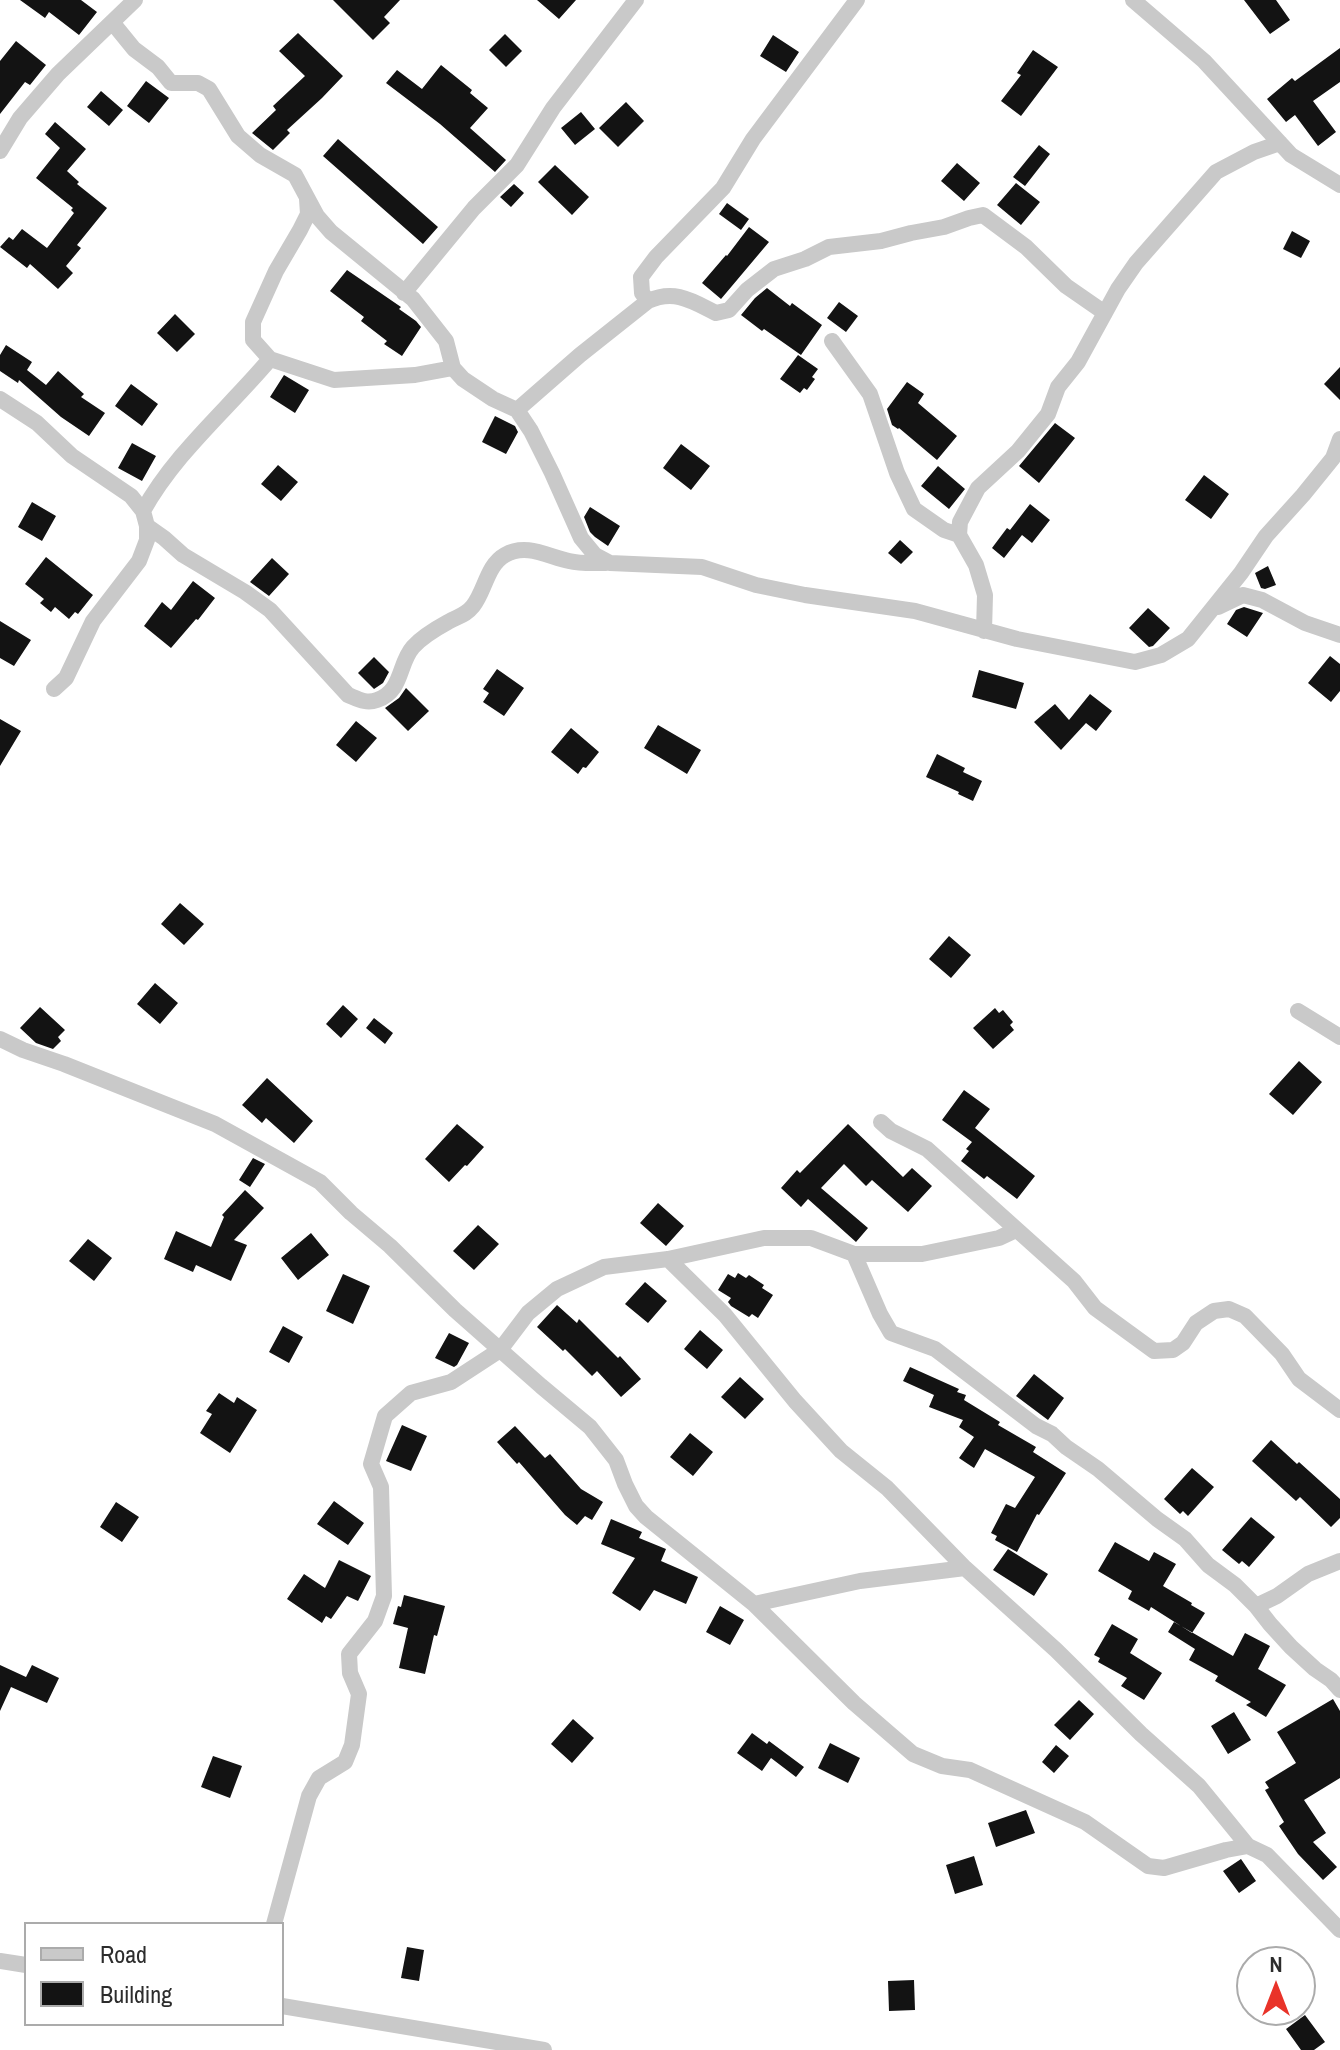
<!DOCTYPE html>
<style>
body{margin:0}
#map{position:relative;width:1340px;height:2050px;overflow:hidden;background:#fff;font-family:"Archivo Narrow",sans-serif}
canvas{display:block}
.legend{position:absolute;left:24px;top:1922px;width:260px;height:104px;box-sizing:border-box;background:#fff;border:2px solid #ababab;margin:0;padding:10px 14px;list-style:none;font-size:24px;color:#2c2c2c}
.legend li{display:flex;align-items:center;gap:16px;height:40px}
.legend b{width:40px;border:2px solid #ababab}
.north{position:absolute;left:1236px;top:1946px;width:80px;height:80px;box-sizing:border-box;background:#fff;border:2px solid #ababab;border-radius:50%;rotate:0deg;font-size:22px;font-weight:700;line-height:32px;text-align:center;color:#2c2c2c}
.north::after{content:'';display:block;margin:auto;width:28px;height:36px;background:#e93329;clip-path:polygon(50% 0,100% 100%,50% 72%,0 100%)}
</style>
<div id="map">
<canvas width="1340" height="2050"></canvas>
<ul class="legend">
<li><b style="height:10px;background:#c9c9c9"></b>Road</li>
<li><b style="height:22px;background:#131313"></b>Building</li>
</ul>
<div class="north">N</div>
</div>
<script>
const context = document.querySelector('canvas').getContext('2d');
context.lineJoin = 'round';
function fill(path, color) {
  context.fillStyle = color;
  context.fill(path, 'evenodd');
}
function stroke(path, color, width, dash) {
  context.strokeStyle = color;
  context.lineWidth = width;
  context.lineCap = dash ? 'butt' : 'round';
  context.setLineDash(dash || []);
  context.stroke(path);
}
fill(new Path2D(`
 M20,0H81L97,12L79,35L49,12L45,18Z
 M333,0H400L384,17L390,23L373,40Z
 M537,0H576L559,19Z
 M1244,0H1276L1290,20L1270,34Z
 M298,33L343,76L322,98L287,130L290,133L273,150L252,133L276,110L273,106L305,76L279,51Z
 M505,34L522,51L506,67L489,50Z
 M773,35L799,52L786,72L760,56Z
 M16,41L46,65L30,85L25,82L0,114V61Z
 M1340,48V82L1313,101L1336,132L1318,146L1295,115L1286,122L1267,99L1292,78L1295,81Z
 M1033,50L1058,67L1021,116L1001,101L1021,75L1017,73Z
 M441,65L472,90L470,93L488,108L470,128L506,160L495,172L440,124L386,83L397,70L422,89Z
 M146,81L169,98L149,123L127,106Z
 M101,91L123,110L109,126L87,107Z
 M626,102L644,121L618,147L599,128Z
 M581,112L595,129L575,145L561,128Z
 M55,122L86,149L67,171L79,182L77,184L107,208L77,245L81,248L66,266L73,273L58,289L30,264L27,268L0,247L9,237L13,240L22,229L47,248L74,213L71,210L73,208L36,178L60,148L45,134Z
 M338,139L438,227L423,244L323,156Z
 M1039,145L1050,154L1025,186L1013,177Z
 M957,163L980,183L964,201L941,181Z
 M555,165L589,197L572,215L538,182Z
 M1016,183L1040,202L1021,225L997,205Z
 M514,184L524,193L511,207L500,197Z
 M727,203L749,219L741,230L719,214Z
 M749,227L769,242L721,299L702,283L726,255L727,256Z
 M1292,231L1310,241L1301,258L1283,249Z
 M347,270L401,307L399,309L416,321L421,327L402,356L384,344L387,341L361,321L364,317L330,291Z
 M767,288L790,306L792,303L822,325L801,355L764,329L762,331L741,315L755,298Z
 M839,302L858,316L846,332L827,318Z
 M175,314L195,334L177,352L157,333Z
 M6,345L32,362L27,370L46,385L58,371L84,394L81,397L105,413L89,436L61,417L19,380L18,383L0,371V355Z
 M798,355L818,369L812,377L815,379L807,390L804,388L800,393L780,379Z
 M1340,367V400L1324,384Z
 M284,375L309,390L295,413L270,397Z
 M907,382L924,394L918,403L957,436L937,460L899,428L898,429L892,425L887,409Z
 M131,384L158,404L142,426L115,406Z
 M495,416L515,426L518,432L506,454L482,442Z
 M1055,423L1075,438L1039,483L1019,466Z
 M132,443L156,456L142,481L118,468Z
 M681,444L710,466L691,490L663,468Z
 M278,465L298,482L281,501L261,484Z
 M938,466L965,489L949,509L921,486Z
 M1204,475L1229,494L1211,519L1185,500Z
 M32,502L56,516L42,541L18,527Z
 M1030,504L1050,520L1032,543L1022,535L1004,558L992,548L1007,528L1010,530Z
 M590,507L620,526L608,546L595,537L590,532L584,517Z
 M900,540L913,552L901,564L888,553Z
 M46,557L93,595L78,614L75,612L69,619L55,607L51,612L40,603L44,599L25,584Z
 M272,558L289,574L269,596L250,582Z
 M1268,566L1276,585L1265,589L1261,588L1255,573Z
 M193,581L215,598L198,620L196,619L171,648L144,626L162,602L171,610Z
 M1244,607L1263,613L1247,637L1227,624L1236,610Z
 M1148,608L1170,628L1153,646L1149,647L1129,628Z
 M0,621L31,640L14,666L0,658Z
 M1330,656L1340,664V691L1331,702L1308,683Z
 M374,657L389,672L383,683L374,689L358,673Z
 M497,669L524,688L504,716L483,702L489,693L483,689Z
 M979,670L1024,683L1016,709L972,697Z
 M406,688L429,711L408,731L385,708L399,698Z
 M1090,694L1112,711L1096,731L1086,723L1061,750L1034,722L1055,704L1069,720Z
 M0,719L21,731L0,766Z
 M356,721L377,738L356,762L336,745Z
 M658,725L701,750L687,774L644,748Z
 M571,728L599,752L586,768L583,767L578,774L551,752Z
 M937,754L965,768L963,772L982,781L973,801L958,794L959,792L926,777Z
 M180,903L204,924L184,945L161,924Z
 M949,936L971,955L951,978L929,959Z
 M155,983L178,1003L160,1024L137,1004Z
 M343,1005L358,1019L341,1038L326,1024Z
 M40,1007L65,1030L58,1037L61,1041L53,1049L36,1043L20,1028Z
 M995,1008L999,1013L1003,1010L1013,1022L1010,1025L1014,1030L993,1049L973,1028Z
 M374,1018L393,1033L385,1044L366,1028Z
 M1299,1061L1322,1082L1293,1115L1269,1094Z
 M267,1078L313,1121L294,1143L266,1118L262,1123L242,1105Z
 M964,1090L990,1109L975,1128L1035,1176L1017,1199L987,1176L984,1179L961,1161L969,1151L966,1149L972,1142L942,1120Z
 M457,1124L484,1147L467,1166L465,1165L449,1182L425,1159Z
 M848,1124L903,1177L912,1168L932,1186L908,1212L872,1180L866,1186L844,1164L821,1188L868,1228L856,1242L808,1199L801,1207L781,1188L797,1170L800,1173Z
 M253,1158L265,1164L250,1187L239,1180Z
 M245,1190L264,1208L234,1240L247,1245L231,1281L196,1265L193,1272L164,1259L176,1231L211,1247L224,1217L222,1215Z
 M658,1203L684,1226L666,1246L640,1223Z
 M478,1225L499,1244L474,1270L453,1251Z
 M311,1233L329,1255L298,1280L281,1258Z
 M88,1239L112,1258L94,1281L69,1261Z
 M738,1273L746,1278L749,1275L764,1285L762,1288L773,1295L758,1318L752,1314L749,1317L731,1306L728,1302L731,1298L718,1290L728,1274L735,1278Z
 M343,1274L370,1286L353,1324L326,1311Z
 M645,1282L667,1301L648,1323L625,1304Z
 M557,1305L577,1323L579,1319L618,1358L620,1356L641,1379L621,1397L597,1371L592,1376L565,1349L563,1351L537,1327Z
 M283,1326L303,1337L289,1363L269,1352Z
 M700,1330L723,1350L707,1369L684,1349Z
 M449,1333L469,1343L457,1365L454,1367L435,1358Z
 M910,1367L959,1389L957,1392L966,1395L964,1400L1000,1422L998,1425L1036,1447L1033,1452L1066,1473L1039,1515L1037,1514L1017,1552L995,1540L997,1536L991,1533L1006,1504L1015,1508L1035,1477L985,1449L974,1468L959,1458L974,1437L959,1427L963,1420L929,1407L934,1395L903,1381Z
 M1034,1374L1064,1398L1048,1420L1016,1396Z
 M740,1377L764,1399L745,1419L721,1397Z
 M219,1393L234,1403L237,1397L257,1410L230,1453L200,1433L212,1414L206,1411Z
 M402,1425L427,1436L411,1471L386,1461Z
 M515,1426L545,1458L550,1454L581,1489L603,1502L592,1520L585,1516L577,1525L565,1515L519,1462L517,1464L497,1442Z
 M690,1433L713,1452L693,1476L670,1457Z
 M1271,1440L1297,1464L1299,1462L1340,1499V1518L1331,1527L1300,1497L1296,1501L1252,1461Z
 M1192,1468L1214,1487L1188,1516L1183,1511L1180,1514L1164,1499Z
 M334,1501L364,1523L348,1545L317,1524Z
 M116,1502L139,1517L122,1542L100,1527Z
 M1251,1517L1275,1537L1249,1567L1242,1561L1239,1564L1222,1550Z
 M611,1519L642,1532L639,1538L666,1549L661,1561L698,1577L686,1604L654,1590L640,1611L612,1593L635,1558L601,1544Z
 M1115,1542L1149,1561L1154,1552L1176,1564L1163,1586L1192,1603L1191,1605L1205,1613L1192,1633L1151,1607L1149,1611L1128,1599L1132,1591L1098,1571Z
 M1008,1549L1048,1574L1034,1596L993,1570Z
 M339,1560L371,1576L358,1601L347,1596L331,1619L326,1616L322,1623L287,1599L304,1574L325,1588Z
 M404,1595L445,1606L437,1636L434,1635L425,1674L399,1668L408,1628L393,1624L398,1606L401,1607Z
 M720,1606L744,1620L730,1645L706,1632Z
 M1174,1622L1233,1656L1245,1633L1270,1646L1258,1669L1286,1685L1266,1717L1246,1705L1251,1702L1215,1681L1218,1676L1189,1660L1195,1649L1168,1632Z
 M1112,1624L1138,1639L1130,1653L1162,1673L1144,1700L1121,1686L1127,1678L1098,1662L1100,1658L1094,1655Z
 M0,1665L26,1677L32,1665L59,1678L47,1703L11,1687L0,1711Z
 M1333,1699L1340,1711V1778L1304,1800L1326,1833L1313,1842L1337,1867L1323,1880L1298,1854L1279,1826L1284,1822L1265,1790L1269,1788L1265,1782L1296,1763L1277,1732Z
 M1079,1700L1094,1714L1070,1740L1054,1725Z
 M1234,1712L1251,1740L1228,1754L1211,1726Z
 M573,1719L594,1738L572,1763L551,1744Z
 M752,1733L767,1744L769,1741L804,1767L796,1777L771,1758L762,1771L737,1753Z
 M830,1743L860,1758L848,1783L818,1768Z
 M1056,1745L1069,1756L1054,1773L1042,1762Z
 M213,1756L242,1766L230,1798L201,1787Z
 M1026,1810L1035,1833L996,1847L988,1823Z
 M974,1856L983,1885L955,1894L946,1865Z
 M1241,1859L1256,1881L1239,1893L1223,1871Z
 M407,1947L424,1950L419,1981L401,1978Z
 M914,1980L915,2010L889,2011L888,1981Z
 M1305,2015L1325,2042L1314,2050H1301L1286,2029Z`), '#131313');
stroke(new Path2D(`
 M1133,0L1204,61L1291,155L1340,185
 M112,22L134,49L158,67L171,83H198L209,89L238,136L260,155L295,175L317,216L331,232L413,299L446,341L453,368L463,379L493,399L517,410L531,431L552,473L581,538L595,555L610,563L702,567L756,585L805,595L915,611L1017,639L1135,662L1161,655L1188,639L1241,573L1266,536L1303,495L1333,458L1340,439
 M0,151L20,118L58,74L135,0
 M307,199L308,214L300,230L276,271L253,322V340L270,359L334,380L415,375L453,368
 M404,293L474,208L517,165L553,108L636,0
 M648,301L642,293L641,277L656,257L723,188L753,139L857,0
 M832,341L870,394L897,473L914,509L944,530L959,535
 M0,399L37,423L72,456L131,496L143,511L147,526V540L139,561L93,621L66,678L54,689
 M517,410L580,355L648,301C675,289 692,301 716,313L729,310L747,290L774,269L805,259L829,247L881,241L911,233L944,227L969,218L983,215L1026,247L1066,286L1105,313
 M143,511C175,453 228,409 270,359
 M147,526L164,538L183,555L245,592L270,610L348,695C358,699 366,704 377,700C403,691 398,664 413,647C421,638 437,628 448,622C458,616 465,616 473,606C485,591 487,565 505,555C526,543 547,556 569,561C581,564 594,563 606,563
 M1218,607L1243,595L1262,600L1305,623L1340,635
 M984,631L985,595L976,565L959,535L960,522L978,488L1018,451L1048,414L1058,387L1078,362L1118,289L1136,263L1216,172L1254,152L1280,143
 M1298,1011L1340,1037
 M0,1039L23,1050L64,1064L215,1124L320,1182L351,1213L390,1246L455,1310L541,1386L590,1427L616,1460L625,1484L636,1506L646,1517L754,1604L854,1703L913,1754L942,1766L970,1770L1085,1822L1148,1866L1164,1868L1226,1850L1248,1846L1267,1855L1340,1930
 M881,1122L891,1131L927,1149L1074,1281L1095,1308L1154,1351L1173,1350L1183,1343L1196,1323L1214,1311L1229,1309L1245,1316L1282,1354L1299,1379L1340,1410
 M854,1254L880,1314L891,1333L935,1349L1036,1426L1052,1434L1066,1447L1098,1469L1157,1519L1185,1539L1208,1565L1235,1585L1256,1606L1270,1624L1291,1647L1315,1669L1331,1680L1340,1690
 M668,1259L725,1315L795,1401L841,1451L887,1488L965,1568L1056,1650L1141,1734L1199,1786L1248,1846
 M754,1604L860,1581L965,1568
 M1256,1606L1277,1596L1308,1574L1340,1561
 M274,1924L309,1796L319,1778L345,1762L352,1745L359,1694L350,1673L349,1654L375,1621L384,1596L381,1487L371,1464L385,1416L411,1393L451,1382L500,1350L528,1313L557,1289L604,1267L668,1259L764,1238H811L854,1254H922L999,1238L1016,1230
 M0,1961L26,1965
 M282,2006L544,2050`), '#c9c9c9', 16);
</script>
